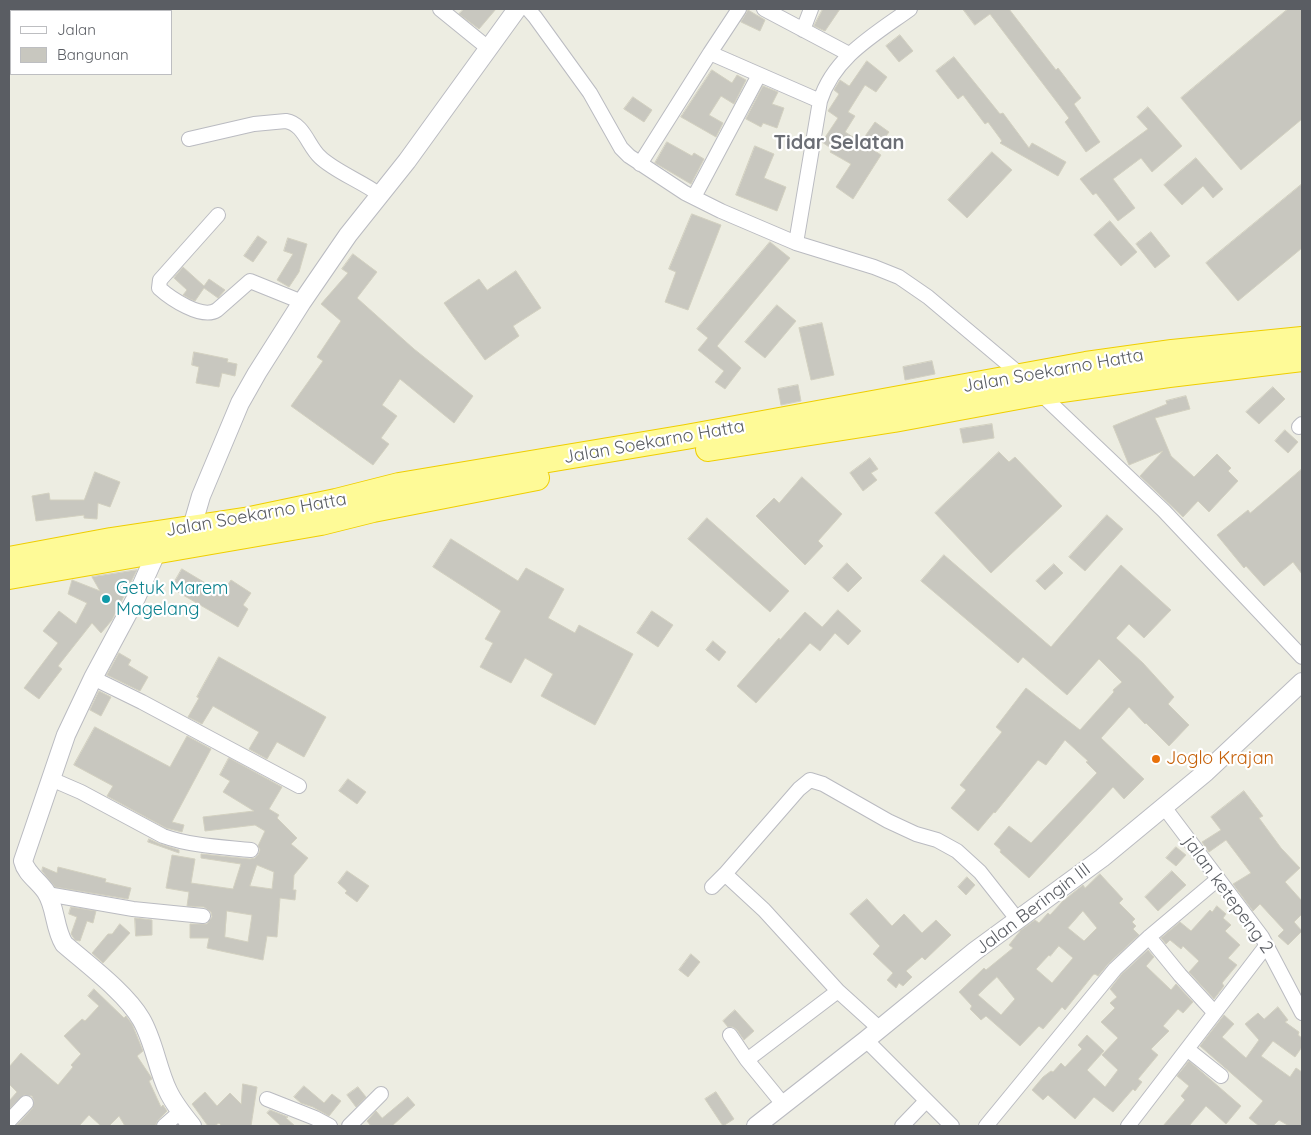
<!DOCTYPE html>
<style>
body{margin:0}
#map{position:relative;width:1311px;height:1135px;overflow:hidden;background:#edede2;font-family:Quicksand,sans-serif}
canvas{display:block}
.frame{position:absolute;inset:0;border:10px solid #5a5d63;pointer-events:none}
.legend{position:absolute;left:10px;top:10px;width:162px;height:65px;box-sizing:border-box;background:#fff;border:1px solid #bdbec1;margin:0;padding:6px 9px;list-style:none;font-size:15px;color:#5a5d63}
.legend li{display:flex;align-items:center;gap:10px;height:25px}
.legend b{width:25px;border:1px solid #bdbec1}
</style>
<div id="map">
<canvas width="1311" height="1135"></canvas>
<div class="frame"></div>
<ul class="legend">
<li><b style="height:6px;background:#fff"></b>Jalan</li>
<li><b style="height:14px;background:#c8c7bf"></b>Bangunan</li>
</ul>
</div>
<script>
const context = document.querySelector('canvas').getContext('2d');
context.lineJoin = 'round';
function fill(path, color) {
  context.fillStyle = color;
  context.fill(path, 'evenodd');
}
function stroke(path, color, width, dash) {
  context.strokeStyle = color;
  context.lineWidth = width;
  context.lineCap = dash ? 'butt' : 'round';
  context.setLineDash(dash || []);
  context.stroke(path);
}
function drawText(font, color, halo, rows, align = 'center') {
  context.font = font + ' Quicksand,sans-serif';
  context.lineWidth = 4.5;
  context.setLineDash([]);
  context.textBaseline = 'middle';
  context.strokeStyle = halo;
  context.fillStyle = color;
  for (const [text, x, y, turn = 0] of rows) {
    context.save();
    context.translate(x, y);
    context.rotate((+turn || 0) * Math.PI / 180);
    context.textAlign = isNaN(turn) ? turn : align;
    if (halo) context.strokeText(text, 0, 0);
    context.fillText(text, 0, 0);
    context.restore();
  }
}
const building = new Path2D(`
 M464,9H496L479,29L459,14Z
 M823,9H840L825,31L814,26Z
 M963,9H1009L1056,70L1058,68L1081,98L1074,104L1100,142L1086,152L1065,122L1069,118L990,14L975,25Z
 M1288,9H1302V119L1241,170L1181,98Z
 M748,10L765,20L760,31L741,22Z
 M900,35L913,51L899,62L886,46Z
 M954,57L1000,114L1003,113L1029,148L1032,143L1066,162L1058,176L1000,143L1002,141L988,122L985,124L963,95L958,99L936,71Z
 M867,61L887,77L876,92L865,85L848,112L855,116L845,132L861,142L875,122L889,132L875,151L881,155L853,199L836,187L851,164L830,152L832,149L822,142L838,118L828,111L839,94L834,90L840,80L849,86Z
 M712,70L732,83L737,75L746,80L734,104L721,96L709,115L723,123L716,137L681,117Z
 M763,86L778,92L772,104L784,108L777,128L763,123L761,127L746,119Z
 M633,97L652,110L644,122L624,109Z
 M1148,107L1182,146L1152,172L1141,158L1113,179L1135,208L1118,221L1096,193L1093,195L1080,179L1148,129L1137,117Z
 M667,142L692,156L694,153L704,159L691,184L655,163Z
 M755,146L774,154L764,178L786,187L777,211L736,195Z
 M992,152L1012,170L967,218L948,200Z
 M1196,158L1223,189L1213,198L1203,186L1182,205L1164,185Z
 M1302,184V248L1238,301L1206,263Z
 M692,214L721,225L688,310L665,302L676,272L669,269Z
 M1110,221L1137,252L1121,266L1094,235Z
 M1151,232L1170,256L1155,268L1136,244Z
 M258,236L267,242L253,262L244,256Z
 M288,238L307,244L299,272L289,287L277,280L293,254L284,251Z
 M770,242L790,258L717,346L741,368L725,389L715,382L724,371L698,350L708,338L697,329Z
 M353,254L377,272L357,298L414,349L473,396L454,423L400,379L382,405L397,416L381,438L389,444L373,465L291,406L323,361L317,357L341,321L321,304L348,273L342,269Z
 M183,267L204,286L209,279L225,290L218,298L204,288L195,301L190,299L183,295L187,290L174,278Z
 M516,271L541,308L513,326L519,336L485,360L444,303L479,279L487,290Z
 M777,305L796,321L765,358L745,342Z
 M822,323L834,375L811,380L799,328Z
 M194,352L228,359L227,362L237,364L235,376L222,373L219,387L196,383L199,367L192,365Z
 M932,361L935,374L905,380L903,367Z
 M798,385L801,401L781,405L778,389Z
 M1273,387L1285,399L1259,424L1246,412Z
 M1186,396L1190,409L1155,418L1171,456L1194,477L1217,454L1231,468L1228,471L1238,481L1209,512L1198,501L1183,517L1140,476L1163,451L1129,465L1113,426L1167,404L1166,401Z
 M992,424L994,438L963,443L960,429Z
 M1285,430L1298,442L1288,453L1275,441Z
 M999,452L1009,462L1015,457L1062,506L991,573L935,513Z
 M870,458L878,469L871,473L877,480L863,491L850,473Z
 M1302,469V574L1293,562L1264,586L1246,566L1244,568L1217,535L1248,510L1250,513Z
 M95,472L120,482L110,507L98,503L97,519L84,518V515L36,521L32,496L49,493L50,500H84Z
 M802,477L842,514L818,541L823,546L805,565L756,516L774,498L779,503Z
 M1107,515L1123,529L1085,571L1069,557Z
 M707,518L789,591L770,612L688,539Z
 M451,539L518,581L526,568L564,589L548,618L575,633L579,625L633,654L595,725L541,696L553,674L525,658L511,683L480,667L493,643L485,639L501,611L433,567Z
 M944,555L1051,647L1121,565L1171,610L1144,638L1129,624L1116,638L1143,663L1174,697L1168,704L1189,725L1169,746L1146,723L1145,724L1129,707L1101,738L1144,779L1124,799L1113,787L1029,878L1000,852L1001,850L994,844L1009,826L1031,843L1097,773L1086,762L1088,761L1065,740L1046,765L1038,760L995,813L994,812L978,831L951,808L966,790L960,785L1002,732L996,727L1026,688L1080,730L1114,692L1113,690L1122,682L1099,659L1067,695L1023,657L1018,663L921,581Z
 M847,563L862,578L848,592L833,578Z
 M1054,564L1063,573L1045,590L1036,581Z
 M182,569L222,593L231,580L251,593L243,605L248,609L238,627L171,588Z
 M137,570L112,620L101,633L92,623L58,666L62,669L39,699L24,688L58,643L43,631L59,611L76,624L87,603L68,594L72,580L100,591L92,577Z
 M838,610L861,631L848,645L835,633L820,651L810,643L756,703L737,686L779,638L780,640L805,612L822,627Z
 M652,611L673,625L658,647L637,633Z
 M713,641L726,652L719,661L706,650Z
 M119,653L131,660L128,665L148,677L140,691L107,675Z
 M219,657L326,717L304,757L277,742L267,759L249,749L259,732L213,706L202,724L188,717L199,698L197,697Z
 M99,691L111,697L101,716L90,710Z
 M95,727L170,767L187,736L211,749L172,822L184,825L182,832L166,828L107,796L113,786L74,765Z
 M229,758L282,787L269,809L279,815L277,818L297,838L291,844L308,858L294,875L293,890H296L295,900L280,898L277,937L267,936L263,960L207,948L209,938H190V924H207L212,917L211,912L204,907L187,906L189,892L166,888L172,855L195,859L191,883L233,889L241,864L201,858V854L250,859L255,858L258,855L260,850L258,846L265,831L255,825L205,831L203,817L254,811L223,792L230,781L220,775ZM257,865L274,872L272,889L250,886ZM227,911L252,915L248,942L225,937Z
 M348,779L366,792L357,804L339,791Z
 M1244,791L1263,816L1259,818L1281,848L1300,868L1285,882L1302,901V914L1294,922L1302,931L1288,945L1278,936L1284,930L1260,904L1253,911L1233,884L1251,873L1226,840L1209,852L1202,842L1221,830L1211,817Z
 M149,839L160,844L179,850V853L148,842Z
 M1176,847L1186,855L1176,866L1166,858Z
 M43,867L57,873L58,867L106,879L105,882L131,888L128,899L55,887L42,871Z
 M347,871L369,886L357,902L345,893L347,891L338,883Z
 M1172,871L1186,885L1158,911L1145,897Z
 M1100,874L1123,899L1119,903L1135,919L1132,922L1136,926L1133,929L1139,935L1109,963L1098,976L1095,974L1093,975L1065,1010L1062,1007L1043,1029L1039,1026L1020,1046L986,1016L981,1020L970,1009L972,1006L959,992L984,968L986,970L1013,948L1009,945L1021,930L1035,920L1039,923L1048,913L1050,915L1063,901L1083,885L1085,888ZM1083,911L1097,928L1084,941L1068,928ZM1059,946L1073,958L1052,983L1036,969L1049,955L1050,956ZM997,977L1015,999L1001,1015L978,995Z
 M967,877L975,885L966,895L958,887Z
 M867,899L892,926L904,914L922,933L936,920L951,935L925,960L922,957L906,971L912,977L903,986L899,983L896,988L887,980L893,973L873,954L880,946L850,914Z
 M1217,906L1226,914L1223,918L1231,925L1225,931L1240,945L1228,958L1237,965L1222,983L1224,986L1214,999L1189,972L1199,961L1183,946L1181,949L1170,940L1166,944L1161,938L1180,922L1191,931L1210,910L1212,912Z
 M71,907L96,911L93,923L87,921L80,941L75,940L71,934L77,917L69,914Z
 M135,918L152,920V935L136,936Z
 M120,924L130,933L103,963L92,953L108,934H112Z
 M1148,950L1154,957L1146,966L1171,990L1176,984L1193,1002L1183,1013L1178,1009L1163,1026L1169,1031L1151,1049L1158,1055L1138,1079L1142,1082L1135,1091L1133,1089L1113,1112L1094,1097L1075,1119L1048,1095L1043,1100L1032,1090L1043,1077L1051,1071L1053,1072L1061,1063L1065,1067L1082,1049L1078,1045L1087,1035L1104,1051L1087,1070L1105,1087L1118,1070L1102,1055L1118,1038L1101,1022L1115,1008L1110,1003L1117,997L1110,989L1121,975Z
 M691,954L700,962L688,977L679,970Z
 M94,989L124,1018L126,1016L132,1024L143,1051L137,1056L151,1077L152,1079L149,1081L161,1107L163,1105L167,1111L158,1120L155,1126H125L119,1116L109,1126H101L89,1115L79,1126H16L32,1109L34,1101L32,1096L24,1095L9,1109V1101L17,1092L9,1084V1067L21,1053L58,1085L73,1067L71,1065L81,1054L64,1036L82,1019L85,1021L99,1006L88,996Z
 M1278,1007L1288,1020L1285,1022L1299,1032L1298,1035L1302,1038V1047L1295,1057L1273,1041L1261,1056L1290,1077L1296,1068L1302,1072V1126H1289L1279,1120L1273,1126H1259L1249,1118L1263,1101L1200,1046L1224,1015L1234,1024L1222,1037L1246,1058L1259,1040L1245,1024L1258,1013L1264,1019Z
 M735,1010L754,1031L744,1040L737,1030L733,1027H728L723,1021Z
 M1189,1061L1241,1106L1226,1124L1206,1106L1189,1126H1163L1185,1100L1181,1096L1189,1086L1177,1076Z
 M243,1084L257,1087L251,1126H222L219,1123L214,1126H208L192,1104L205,1092L217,1106L230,1093L241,1104Z
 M304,1086L324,1103L332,1094L341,1101L329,1116L313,1107L301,1103L294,1097Z
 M358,1087L366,1097L356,1107L347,1095Z
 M716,1092L734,1119L723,1126L705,1099Z
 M408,1097L415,1105L392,1126H371L367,1121L376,1111L382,1118Z
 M270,1110L288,1117L286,1118L295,1126H281L267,1113Z`);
fill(building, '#c8c7bf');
stroke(building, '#d2d0c0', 1);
const minor = new Path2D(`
 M440,9L488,48
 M528,9L535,17L590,93L621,148L629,156L685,193L721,211L796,243L874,267L899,277L928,297L1022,376
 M764,9L849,54
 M803,30L811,9
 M710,53L739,9
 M189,139L254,124L286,121C304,124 308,146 320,157C334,171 363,182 380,195
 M640,164L710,53L820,101
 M694,197L759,75
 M218,215L160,280L159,288C170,298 202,320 217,310L250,281L302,302
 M796,243L820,101C834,57 874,35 910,9
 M1040,393L1164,511L1302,657
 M1299,427L1302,424
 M93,678L142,702L299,786
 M51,779L81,792L163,836C191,846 222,847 251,850
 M1164,807L1262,937L1302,1013
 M725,874L764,910L838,991L880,1029
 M712,887L725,874L799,789L810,780L823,784L888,821L916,834L937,840L957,851L980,872L1017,919
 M47,894L133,909L203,916
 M1149,937L1180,975L1214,1012
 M730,1035L747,1060
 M866,1040L952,1126
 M1187,1049L1221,1076
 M267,1099L315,1118L330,1126
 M783,1104L747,1060L838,991
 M9,1121L26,1103
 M164,1126L180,1112
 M349,1126L381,1094
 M902,1126L926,1101
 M986,1126L1115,969L1149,937L1218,879
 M1128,1126L1266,946`);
const tertiary = new Path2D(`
 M192,527L201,496L240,403L257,373L302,302L348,235L407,161L517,9
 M157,551L136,598L93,678L66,735L23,861C26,874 39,881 46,892C56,907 54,928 64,944C87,964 126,993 141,1019C154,1041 157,1068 168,1091C174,1104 183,1115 192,1126
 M756,1126L866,1040L975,951L1102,858L1206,772L1302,682`);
const trunk = new Path2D(`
 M708,449L894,420L1040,393L1169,375L1302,359
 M9,559L111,540L250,519L336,501L399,485L686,437L1086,364L1172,352L1302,339
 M9,577L321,523L373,510L537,478`);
stroke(minor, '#babbc1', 16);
stroke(tertiary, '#babbc1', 20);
stroke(trunk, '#efce00', 26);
stroke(minor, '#fff', 14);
stroke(tertiary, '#fff', 18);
stroke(trunk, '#fefa97', 24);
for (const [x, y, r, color] of [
 [106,599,5,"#0f9aa8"],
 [1156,759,5,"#e8710a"]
]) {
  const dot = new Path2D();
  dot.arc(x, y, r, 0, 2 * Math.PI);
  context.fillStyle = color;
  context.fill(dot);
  stroke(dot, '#fff', 2);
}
drawText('18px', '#5a5d63', '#fff', [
 ["Jalan Soekarno Hatta",1053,371,-10],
 ["Jalan Soekarno Hatta",654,442,-10],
 ["Jalan Soekarno Hatta",256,515,-10],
 ["jalan ketepeng 2",1228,895,54],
 ["Jalan Beringin III",1033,909,-37]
]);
drawText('18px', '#0d838f', '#fff', [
 ["Getuk Marem",116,589],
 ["Magelang",116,610]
], 'left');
drawText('18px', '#c56008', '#fff', [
 ["Joglo Krajan",1166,759]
], 'left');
drawText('bold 20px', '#6b6e75', '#fff', [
 ["Tidar Selatan",839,143]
]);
</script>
